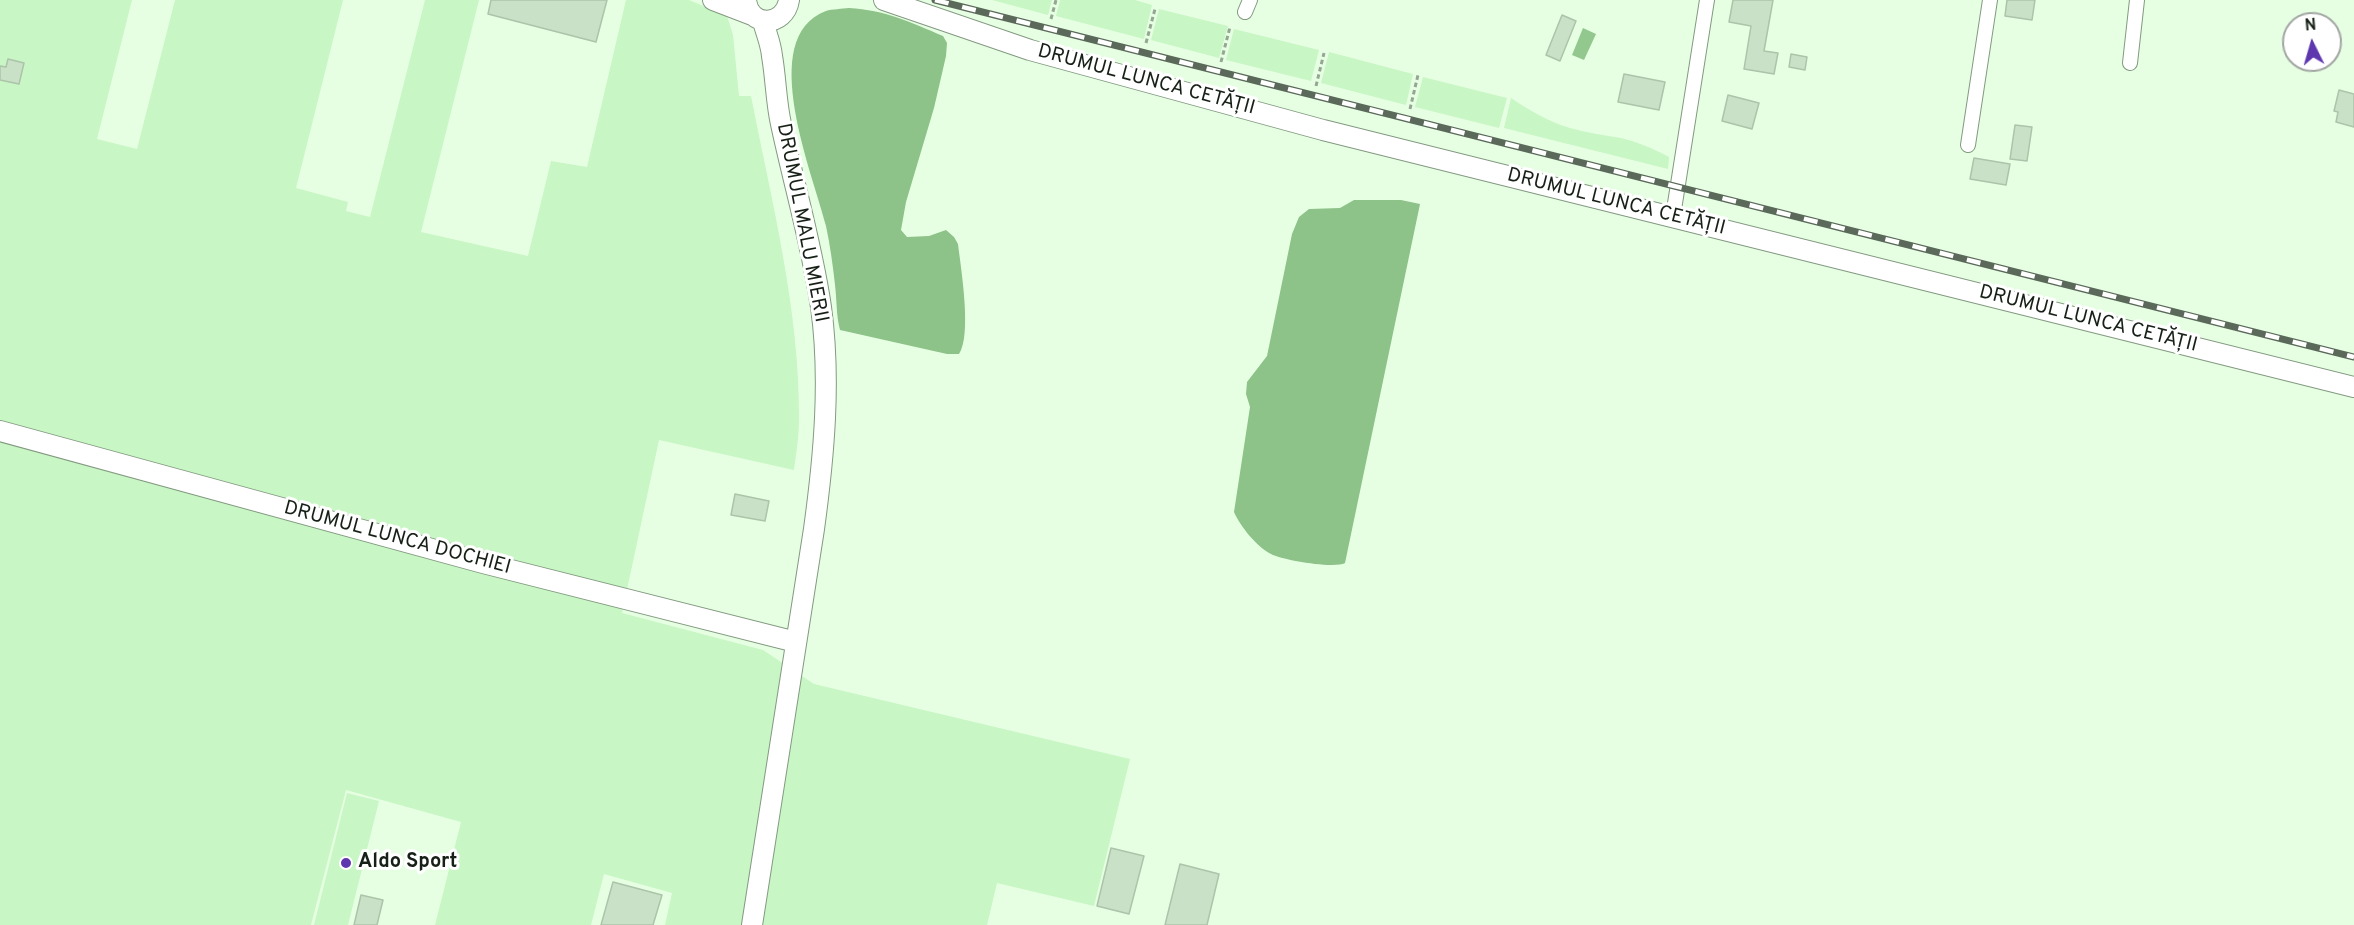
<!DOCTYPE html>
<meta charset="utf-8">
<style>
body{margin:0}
#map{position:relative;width:2354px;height:925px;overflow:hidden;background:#e6ffe3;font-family:Overpass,sans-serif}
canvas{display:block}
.north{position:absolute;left:2282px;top:12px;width:60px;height:60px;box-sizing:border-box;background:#fff;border:2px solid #a2a6a2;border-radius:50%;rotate:355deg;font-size:16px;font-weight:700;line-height:24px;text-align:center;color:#172017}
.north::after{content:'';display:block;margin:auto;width:21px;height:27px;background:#5e37af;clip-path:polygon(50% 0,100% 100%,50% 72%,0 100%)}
</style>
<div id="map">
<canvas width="2354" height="925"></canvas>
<div class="north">N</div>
</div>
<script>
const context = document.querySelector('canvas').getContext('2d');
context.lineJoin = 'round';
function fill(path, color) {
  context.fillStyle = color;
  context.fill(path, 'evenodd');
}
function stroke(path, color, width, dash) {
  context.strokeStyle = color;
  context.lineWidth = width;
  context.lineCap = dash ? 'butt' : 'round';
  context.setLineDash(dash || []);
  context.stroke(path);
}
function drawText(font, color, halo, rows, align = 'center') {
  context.font = font + ' Overpass,sans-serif';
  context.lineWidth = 6;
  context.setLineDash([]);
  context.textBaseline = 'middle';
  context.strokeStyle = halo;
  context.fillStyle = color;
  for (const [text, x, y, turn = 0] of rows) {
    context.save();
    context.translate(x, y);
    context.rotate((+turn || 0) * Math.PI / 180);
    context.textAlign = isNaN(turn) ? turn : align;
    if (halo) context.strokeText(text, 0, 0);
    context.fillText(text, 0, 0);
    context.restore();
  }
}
fill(new Path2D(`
 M0,0H132L97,139L137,149L175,0H343L296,188L348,202L346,211L370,217L425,0H479L421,232L528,256L551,161L587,167L626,0H689L727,16L733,35L739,96H751C772,203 800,311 799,420C799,437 796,454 794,470L659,440L622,613L763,650L814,684L1130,759L1094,906L997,883L987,925H665L672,893L604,874L591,925H435L461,822L346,790L311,925H0Z
 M992,0H1052L1048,15Z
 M1060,0H1135L1152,5L1144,39L1056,16Z
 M1159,9L1228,26L1219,58L1151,40Z
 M1234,29L1319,50L1311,81L1226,60Z
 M1329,52L1413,74L1406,105L1321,83Z
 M1423,77L1507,98L1499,128L1415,107Z
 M1511,98C1529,110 1549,122 1570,128C1587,133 1604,135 1621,138C1638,142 1654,149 1669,157L1668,169L1504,128Z
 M347,793L379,801L348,925H314Z`), '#c8f6c4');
fill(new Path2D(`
 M849,8C885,10 910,22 943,36L947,43L946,56L934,108L906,202L901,230L907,237L929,236L946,230L954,237L958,244C961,269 972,335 959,354H947L840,330C836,315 837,301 835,285C833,266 830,245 826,226C814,176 755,37 826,11C832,9 842,9 849,8Z
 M1354,200H1401L1420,204L1345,563C1334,569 1282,560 1271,554C1257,547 1240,526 1234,512L1250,407L1246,394L1247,382L1267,356L1292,234L1299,217L1309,209L1340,208Z`), '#8dc288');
fill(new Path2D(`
 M1583,28L1596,34L1584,60L1572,55Z`), '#92c78d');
const building = new Path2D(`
 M491,0H607L596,42L488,14Z
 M1733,0H1773L1764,51L1778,53L1774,74L1744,69L1751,26L1729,22Z
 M2007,0H2035L2032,20L2005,16Z
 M1562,15L1576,21L1560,61L1546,55Z
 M1791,54L1807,57L1805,70L1789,67Z
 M8,59L24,63L19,84L0,80V66L6,67Z
 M1624,74L1665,82L1659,110L1618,102Z
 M2339,90L2354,94V127L2336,122L2338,112L2334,111Z
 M1728,95L1759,103L1752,129L1722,121Z
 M2015,125L2032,127L2027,161L2010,159Z
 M1974,158L2010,164L2006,185L1970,179Z
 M735,494L769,501L765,521L731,515Z
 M1111,848L1144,856L1129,914L1097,906Z
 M1180,864L1219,874L1207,925H1165Z
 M613,882L662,895L653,925H601Z
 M361,895L383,900L377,925H354Z`);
fill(building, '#c9e1c6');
stroke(building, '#acc4aa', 1.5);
const street = new Path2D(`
 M1245,12L1250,0
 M2130,63L2137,0
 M1968,145L1990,0
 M1673,216L1707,0`);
const secondary = new Path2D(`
 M713,0L752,15
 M746,0C749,28 785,27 789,0
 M884,0L1030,50L1323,130L2354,387
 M0,431L483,563L796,642
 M752,925L814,529C824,456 831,380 821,307C812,245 794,185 781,124C776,102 776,79 772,56C771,44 766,33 763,21`);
stroke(street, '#839a81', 16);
stroke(secondary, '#839a81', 22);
stroke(new Path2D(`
 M1051,19L1056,0
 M1146,43L1155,9
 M1221,62L1230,27
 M1316,86L1324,53
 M1410,109L1418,75`), '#95a793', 3, [4.5, 3]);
stroke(street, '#fff', 14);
stroke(secondary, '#fff', 20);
const rail = new Path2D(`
 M935,0L2354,357`);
stroke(rail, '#5b695a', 7);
stroke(rail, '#fff', 4.5, [14]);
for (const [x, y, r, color] of [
 [346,863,6,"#5e37af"]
]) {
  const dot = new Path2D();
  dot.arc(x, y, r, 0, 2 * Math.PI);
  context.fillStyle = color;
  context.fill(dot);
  stroke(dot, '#fff', 2);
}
drawText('20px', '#172017', '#fff', [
 ["DRUMUL LUNCA CETĂȚII",1146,81,15],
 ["DRUMUL LUNCA CETĂȚII",1616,203,14],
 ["DRUMUL MALU MIERII",801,223,79],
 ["DRUMUL LUNCA CETĂȚII",2088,320,14],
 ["DRUMUL LUNCA DOCHIEI",397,539,15]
]);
drawText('bold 20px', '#172017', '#fff', [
 ["Aldo Sport",358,863]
], 'left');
</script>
